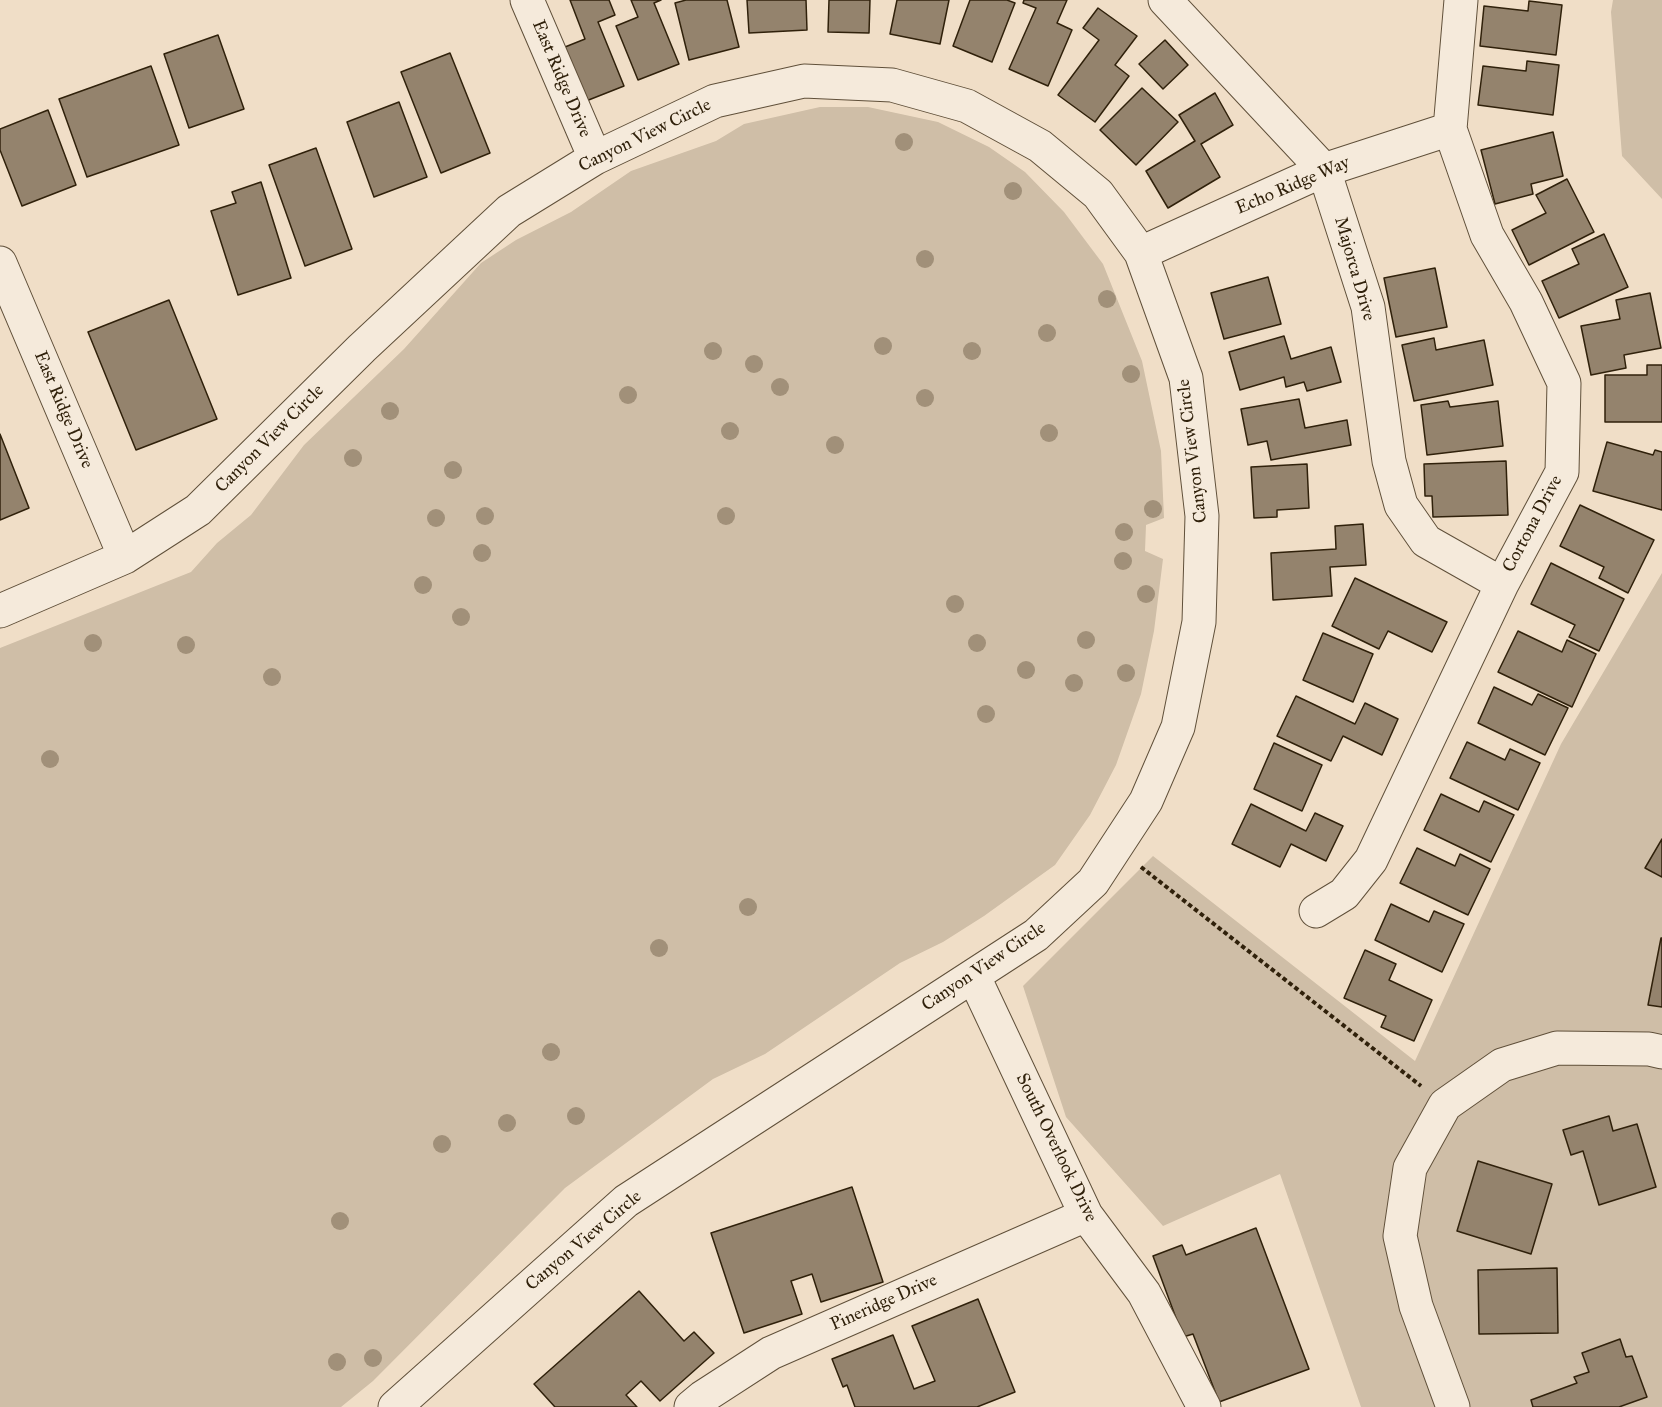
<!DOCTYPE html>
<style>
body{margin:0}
canvas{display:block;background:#f0dec7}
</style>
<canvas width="1662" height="1407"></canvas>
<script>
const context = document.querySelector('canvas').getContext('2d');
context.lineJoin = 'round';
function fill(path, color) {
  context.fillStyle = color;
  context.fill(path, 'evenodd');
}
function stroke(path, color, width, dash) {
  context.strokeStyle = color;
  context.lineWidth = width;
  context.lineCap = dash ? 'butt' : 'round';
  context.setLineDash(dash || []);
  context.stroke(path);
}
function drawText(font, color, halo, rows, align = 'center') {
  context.font = font + ' "IM FELL Great Primer",serif';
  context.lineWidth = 4.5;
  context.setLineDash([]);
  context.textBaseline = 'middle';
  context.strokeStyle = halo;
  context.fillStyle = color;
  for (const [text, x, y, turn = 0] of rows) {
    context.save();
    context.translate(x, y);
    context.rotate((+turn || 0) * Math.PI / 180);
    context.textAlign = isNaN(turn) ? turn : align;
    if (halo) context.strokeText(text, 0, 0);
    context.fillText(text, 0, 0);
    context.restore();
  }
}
fill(new Path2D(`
 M1613,0H1662V199L1622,156L1611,12Z
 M820,107H868L938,122L989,147L1025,172L1064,212L1103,264L1142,361L1161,451L1164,518L1146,525L1145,551L1163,559L1154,631L1141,694L1116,765L1090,815L1055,865L984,916L943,942L900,963L765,1054L713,1079L565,1188L373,1381L341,1407H0V648L191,572L217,543L251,515L304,445L404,349L481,263L516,240L571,212L631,171L716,141L744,124Z
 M1662,573V1407H1361L1280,1174L1163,1226L1066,1117L1023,986L1153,856L1415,1061L1561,744Z`), '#cfbea7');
const building = new Path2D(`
 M570,0H609L615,15L598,22L624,86L581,103L560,49L585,39Z
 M631,0H661L654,3L679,64L638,80L616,26L638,17Z
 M686,0H727L739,47L689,60L675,3Z
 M747,0H806L807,30L749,33Z
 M829,0H870L869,33L828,32Z
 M897,0H949L940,44L890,34Z
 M970,0H1007L1015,3L992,62L953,46Z
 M1024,0H1067L1057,23L1072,30L1048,86L1009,69L1036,8L1023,3Z
 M1529,1L1562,5L1556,55L1480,46L1484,6L1528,11Z
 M1098,8L1137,36L1115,65L1129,76L1095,122L1058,95L1099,40L1083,28Z
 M218,35L244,109L189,128L164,54Z
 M1165,40L1188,65L1163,89L1139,64Z
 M450,53L490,153L441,173L401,72Z
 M1527,61L1559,65L1553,115L1478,105L1483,66L1526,71Z
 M151,66L179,145L87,177L59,99Z
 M1142,88L1178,122L1136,165L1100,130Z
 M1215,93L1233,125L1201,144L1220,177L1168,208L1146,171L1195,141L1179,115Z
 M399,102L427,177L374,197L347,122Z
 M48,110L76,185L22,206L0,150V129Z
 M1553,132L1563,176L1531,184L1533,194L1495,204L1481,150Z
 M316,148L352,249L305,266L269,165Z
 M1567,179L1594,232L1529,265L1512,230L1546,213L1536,195Z
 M261,182L291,278L238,295L211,211L236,203L232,192Z
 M1604,234L1628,287L1559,318L1542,281L1579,264L1572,249Z
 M1435,268L1447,327L1396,337L1384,278Z
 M1268,277L1281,324L1224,339L1211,293Z
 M1650,293L1661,348L1624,355L1626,368L1591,375L1581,326L1620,319L1616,300Z
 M169,300L217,419L136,450L88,332Z
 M1284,336L1291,359L1331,347L1341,382L1307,391L1304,382L1286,387L1284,377L1240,390L1229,352Z
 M1434,338L1436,350L1484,340L1493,385L1414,401L1402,345Z
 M1647,365H1662V422H1605V375H1647Z
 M1299,399L1305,428L1347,420L1351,445L1271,460L1267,441L1248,445L1241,409Z
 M1448,401L1450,407L1498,401L1503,446L1427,455L1421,405Z
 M0,434L29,508L0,520Z
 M1607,442L1653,455L1655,450L1662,452V510L1593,491Z
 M1506,461L1508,515L1433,517L1432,496H1425L1424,464Z
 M1307,464L1309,508L1277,510V517L1254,518L1251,467Z
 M1580,505L1654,540L1628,593L1599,578L1604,567L1560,546Z
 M1363,524L1366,565L1330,567L1332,596L1273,600L1271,553L1336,549L1335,526Z
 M1551,563L1624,599L1599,651L1569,637L1575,625L1531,604Z
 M1355,578L1447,622L1432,652L1388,631L1379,649L1332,626Z
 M1518,631L1562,652L1567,640L1596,654L1572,707L1498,672Z
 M1323,633L1373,654L1353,702L1303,680Z
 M1494,687L1532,705L1538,694L1568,708L1545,755L1478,723Z
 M1296,696L1355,724L1365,703L1398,719L1382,755L1343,736L1331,761L1277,736Z
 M1467,742L1505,760L1510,749L1540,763L1518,810L1450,778Z
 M1274,743L1322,765L1302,811L1254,789Z
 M1441,794L1479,812L1484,801L1514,815L1491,862L1424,830Z
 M1251,804L1306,831L1315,813L1343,826L1326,861L1291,844L1280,867L1232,844Z
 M1662,839V877L1645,868Z
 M1417,848L1455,866L1460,854L1490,869L1468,915L1400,883Z
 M1391,904L1429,922L1434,911L1464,924L1442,972L1375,940Z
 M1661,938H1662V1007L1648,1005Z
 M1365,950L1396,964L1389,980L1432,1000L1414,1041L1381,1027L1386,1016L1344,998Z
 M1609,1116L1613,1131L1637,1124L1656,1187L1599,1205L1583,1151L1571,1155L1563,1130Z
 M1478,1161L1552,1184L1531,1254L1457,1231Z
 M852,1187L883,1282L821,1302L812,1274L791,1281L802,1314L744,1333L711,1233Z
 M1256,1228L1309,1369L1219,1402L1193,1334L1183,1337L1153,1256L1182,1245L1186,1255Z
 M1557,1268L1558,1333L1479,1334L1478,1270Z
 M639,1291L684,1341L694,1332L714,1353L660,1401L641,1381L626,1395L637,1407H555L534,1384Z
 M978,1299L1015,1392L977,1407H855L847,1385L843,1387L832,1359L893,1335L914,1389L935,1381L912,1326Z
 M1620,1339L1626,1357L1632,1356L1647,1397L1619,1407H1533L1531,1400L1577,1383L1574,1377L1589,1372L1582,1353Z`);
fill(building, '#94836d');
stroke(building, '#30210b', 1.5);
const minor = new Path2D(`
 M527,0L595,158
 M1165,0L1324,170L1368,307L1389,461L1401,505L1426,541L1502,584
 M1141,253L1324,170L1450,129
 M0,263L125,557
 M0,611L125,557L198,510L362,348L509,211L595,158L715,101L804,81L892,85L967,106L1040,146L1098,194L1141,253L1186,378L1202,516L1199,622L1178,727L1146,801L1093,882L1036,935L626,1201L395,1407
 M1316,911L1344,894L1371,860L1502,584L1562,472L1564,383L1526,302L1487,235L1450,129L1461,0
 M974,977L1086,1215L1144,1293L1204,1407
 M691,1407L703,1397L771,1353L1086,1215
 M1453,1407L1416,1306L1400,1236L1410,1168L1445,1105L1502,1065L1557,1048L1649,1049L1662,1052`);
stroke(minor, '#60503a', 35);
stroke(new Path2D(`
 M1141,867L1421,1086`), '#30210b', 4, [4.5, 3]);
stroke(minor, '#f5eadb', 33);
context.fillStyle = '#a19079';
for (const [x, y] of [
 [904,142],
 [1013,191],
 [925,259],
 [1107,299],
 [1047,333],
 [883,346],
 [713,351],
 [972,351],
 [754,364],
 [1131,374],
 [780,387],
 [628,395],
 [925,398],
 [390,411],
 [730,431],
 [1049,433],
 [835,445],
 [353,458],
 [453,470],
 [1153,509],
 [485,516],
 [726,516],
 [436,518],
 [1124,532],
 [482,553],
 [1123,561],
 [423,585],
 [1146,594],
 [955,604],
 [461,617],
 [1086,640],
 [93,643],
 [977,643],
 [186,645],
 [1026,670],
 [1126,673],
 [272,677],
 [1074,683],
 [986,714],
 [50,759],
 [748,907],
 [659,948],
 [551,1052],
 [576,1116],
 [507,1123],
 [442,1144],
 [340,1221],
 [373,1358],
 [337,1362]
]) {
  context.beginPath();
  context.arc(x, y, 9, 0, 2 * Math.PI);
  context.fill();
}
drawText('18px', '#30210b', '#f5eadb', [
 ["East Ridge Drive",561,79,67],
 ["Canyon View Circle",645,136,-26],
 ["Echo Ridge Way",1293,186,-23],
 ["Majorca Drive",1354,269,74],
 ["East Ridge Drive",63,410,67],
 ["Canyon View Circle",270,439,-45],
 ["Canyon View Circle",1193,451,-97],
 ["Cortona Drive",1533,524,-62],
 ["Canyon View Circle",984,967,-34],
 ["South Overlook Drive",1056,1148,64],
 ["Canyon View Circle",584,1241,-40],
 ["Pineridge Drive",884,1303,-24]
]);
</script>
